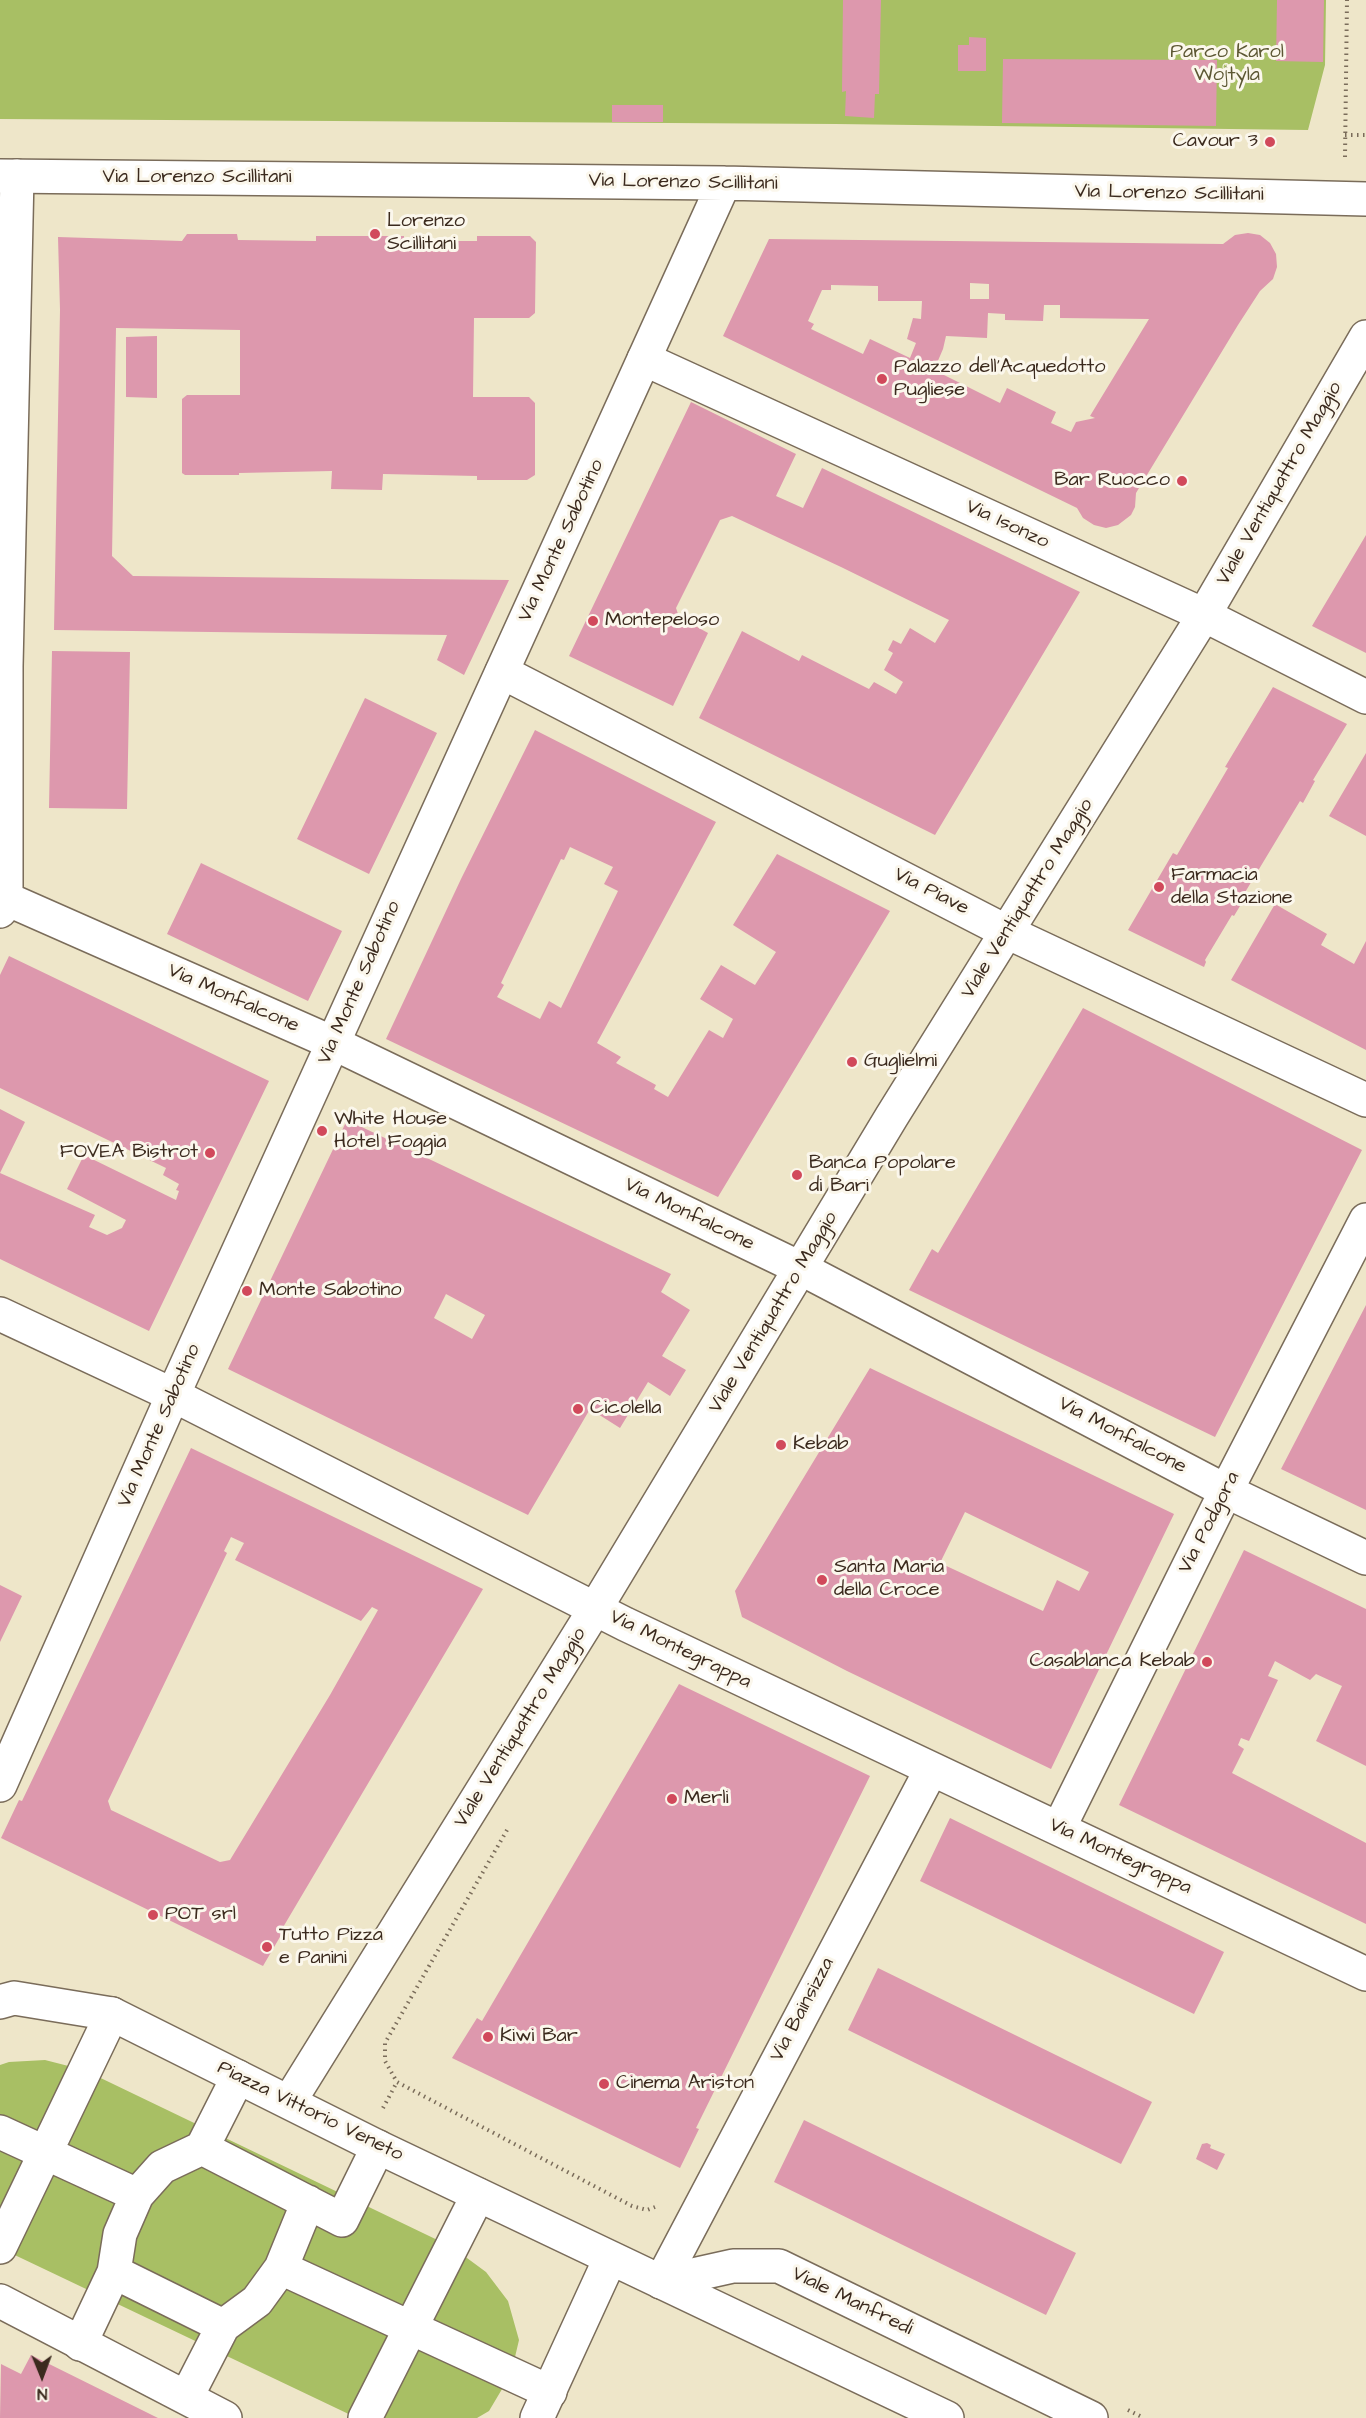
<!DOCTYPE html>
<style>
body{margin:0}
#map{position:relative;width:1366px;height:2418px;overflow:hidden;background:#eee6c9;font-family:"Architects Daughter",sans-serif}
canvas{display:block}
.north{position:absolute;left:12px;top:2346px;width:60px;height:60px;-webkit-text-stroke:4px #fbf7ec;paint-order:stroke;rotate:179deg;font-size:16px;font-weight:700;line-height:24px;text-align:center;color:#3b2a1e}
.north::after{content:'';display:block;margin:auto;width:21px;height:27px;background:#3b2a1e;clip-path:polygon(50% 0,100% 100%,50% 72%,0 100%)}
</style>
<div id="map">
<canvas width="1366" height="2418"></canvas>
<div class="north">N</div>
</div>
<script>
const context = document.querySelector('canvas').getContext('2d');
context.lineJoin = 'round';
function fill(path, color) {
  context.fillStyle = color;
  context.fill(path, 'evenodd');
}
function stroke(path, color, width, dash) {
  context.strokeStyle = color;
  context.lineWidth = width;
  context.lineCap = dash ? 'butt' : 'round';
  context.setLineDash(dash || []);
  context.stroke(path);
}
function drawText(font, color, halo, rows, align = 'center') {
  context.font = font + ' "Architects Daughter",sans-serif';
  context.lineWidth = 6;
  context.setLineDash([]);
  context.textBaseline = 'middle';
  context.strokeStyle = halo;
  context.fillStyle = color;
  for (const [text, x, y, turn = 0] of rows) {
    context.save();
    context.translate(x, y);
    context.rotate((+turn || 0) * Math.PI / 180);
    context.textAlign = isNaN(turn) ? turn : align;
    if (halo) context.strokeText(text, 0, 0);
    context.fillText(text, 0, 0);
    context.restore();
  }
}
fill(new Path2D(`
 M0,0H1326L1325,65L1308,130L836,124L0,119Z
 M45,2060L84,2070L452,2247L486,2272L508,2301L519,2340L511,2374L489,2411L477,2418H357L0,2248V2065L9,2062Z`), '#a8bf64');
fill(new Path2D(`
 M843,0H881L879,94H875L874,118L845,116L846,91L842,92Z
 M1277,0H1324L1323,62L1276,61Z
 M969,37L986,38V71H958V45H969Z
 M1003,59L1217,60L1216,126L1002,123Z
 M612,105H663V122H612Z
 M1248,233L1260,235L1270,243L1276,254L1277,267L1273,279L1260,291L1238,325L1136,493L1135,507L1131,515L1118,525L1106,528L1094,525L1083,518L1077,508L723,336L769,239L1223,244L1235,235ZM970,283L989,284V299H970ZM831,285L878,286V301H922L921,319L913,318L907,339L916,343L910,358L870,339L863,354L811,329L814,324L808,321L822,290H831ZM1044,305H1060V318L1149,319L1090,416L1095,418L1076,422L1071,432L1051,423L1056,412L1007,388L1000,403L934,370L943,349L946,336L987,338L988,313L1005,314V320L1043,321Z
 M187,234H237L238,240L316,241V236H404V241H477V236H530L536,242L535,313L529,318H474L473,397H529L535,403V475L527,480H477V476L383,474L382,490L331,489L332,471L239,473V475H185L182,473V399L187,395H240V330L116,328L112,556L133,576L509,580L464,675L437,660L447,635L54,630L60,310L58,237L182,241Z
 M157,336V398L126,397V337Z
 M691,402L796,454L776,496L803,508L822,468L1080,592L935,835L699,718L742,631L799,661L802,655L869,689L874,682L896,694L903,682L884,670L893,653L888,650L893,640L901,644L910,628L935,643L949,620L841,567L732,516L720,520L676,608L679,617L708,633L673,706L569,656Z
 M1366,535V653L1312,626Z
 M52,651L130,652L127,809L49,808Z
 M1273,687L1347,724L1313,780L1315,781L1303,803L1300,801L1244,894L1246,896L1234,916L1232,915L1205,960L1206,962L1204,967L1128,930L1173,853L1177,855L1228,768L1225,767Z
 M365,698L437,733L369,874L297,839Z
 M535,730L716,822L597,1043L621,1057L616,1063L656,1085L654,1089L668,1097L709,1030L723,1038L733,1019L700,999L721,965L755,985L776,952L733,925L777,854L890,911L718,1197L386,1039L461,879ZM570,847L613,867L604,884L618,891L561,1008L549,1001L540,1019L497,997L504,985L501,983L561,859L564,860Z
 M1366,753V836L1329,816Z
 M201,863L342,931L308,1001L167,934Z
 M1275,904L1327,934L1321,945L1354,964L1366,941V1050L1231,980Z
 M9,956L269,1081L149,1331L0,1259V1109L25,1122L0,1173L95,1215L89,1227L107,1235L122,1228L126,1220L67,1189L84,1155L176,1200L179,1191L176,1190L179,1184L163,1175L166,1168L0,1088V975Z
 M1083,1008L1362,1150L1215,1437L909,1290L932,1249L938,1253Z
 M347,1120L671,1274L661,1292L690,1310L662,1356L686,1370L670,1396L648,1382L620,1428L590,1409L528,1515L228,1369ZM446,1294L485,1315L472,1339L434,1318Z
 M1366,1305V1510L1281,1469Z
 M870,1368L1174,1514L1051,1769L847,1671L742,1617L735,1591ZM965,1512L1089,1572L1079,1591L1057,1580L1043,1611L940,1563Z
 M191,1448L483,1589L282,1929L284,1930L263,1966L1,1838L19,1800L22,1801ZM231,1537L244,1543L235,1560L361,1621L372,1607L378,1610L330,1695L230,1860L220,1862L111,1810L108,1801L227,1553L224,1551Z
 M1244,1550L1366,1609V1766L1316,1741L1342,1686L1316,1674L1310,1680L1275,1661L1268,1676L1278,1680L1249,1741L1241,1738L1238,1745L1244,1749L1232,1773L1366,1843V1924L1119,1805Z
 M0,1585L22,1596L0,1642Z
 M679,1684L870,1776L696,2128L699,2129L680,2168L452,2058L477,2018L482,2021Z
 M950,1818L1224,1952L1194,2014L920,1881Z
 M878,1968L1152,2102L1121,2164L848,2030Z
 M804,2120L1076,2253L1046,2315L774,2182Z
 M1207,2143L1211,2145L1210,2148L1225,2154L1217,2170L1196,2159L1202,2144Z
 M31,2355L158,2418H0L1,2364L21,2374Z`), '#dd98ad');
const pedestrian = new Path2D(`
 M0,2132L137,2195
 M202,2148L342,2220L378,2147
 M0,2247L112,2014
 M281,2268L550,2392
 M114,2272L223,2326
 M80,2344L114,2272L120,2234L137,2195L162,2167L202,2148L238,2077
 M187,2396L223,2326L257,2301L281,2268L308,2202
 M365,2418L478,2195`);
const minor = new Path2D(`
 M644,359L1204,615
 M502,672L1007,932L1366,1100
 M0,896L333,1043L802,1269L1226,1491L1366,1558
 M0,911L6,899V666L17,176
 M0,1314L173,1395L625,1624L1366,1974
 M1059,1828L1226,1491L1366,1220
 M661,2282L931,1770`);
const tertiary = new Path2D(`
 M0,176L724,183L1366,199
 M1204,615L1366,697
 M0,1785L173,1395L724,183
 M0,2002L14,1998L112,2014L378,2147L947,2418
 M289,2102L595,1609L892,1116L1204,615L1366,337
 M661,2282L733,2266H779L1091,2418
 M0,2301L225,2418
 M537,2418L610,2259`);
stroke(pedestrian, '#7a6c5a', 36);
stroke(minor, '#7a6c5a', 36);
stroke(tertiary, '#7a6c5a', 36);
stroke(new Path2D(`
 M1345,135H1366
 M1345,157L1347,0
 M507,1830L385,2043V2061L397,2082L632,2206L647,2210L655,2207
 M383,2108L397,2082
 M1128,2410L1144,2418`), '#7a6c5a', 4, [1.5, 4.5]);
stroke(pedestrian, '#fff', 33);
stroke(minor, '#fff', 33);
stroke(tertiary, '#fff', 33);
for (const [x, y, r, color] of [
 [1270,142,6,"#d1495b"],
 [375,234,6,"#d1495b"],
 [882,379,6,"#d1495b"],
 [1182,481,6,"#d1495b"],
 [593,621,6,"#d1495b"],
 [1159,887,6,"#d1495b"],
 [852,1062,6,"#d1495b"],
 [322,1131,6,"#d1495b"],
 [210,1153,6,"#d1495b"],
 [797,1175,6,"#d1495b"],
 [247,1291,6,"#d1495b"],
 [578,1409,6,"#d1495b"],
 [781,1445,6,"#d1495b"],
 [822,1580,6,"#d1495b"],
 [1207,1662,6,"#d1495b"],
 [672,1799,6,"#d1495b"],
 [153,1915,6,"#d1495b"],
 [267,1947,6,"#d1495b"],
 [488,2037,6,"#d1495b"],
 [604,2084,6,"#d1495b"]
]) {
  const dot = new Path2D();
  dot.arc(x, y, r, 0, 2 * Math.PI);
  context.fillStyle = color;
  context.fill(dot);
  stroke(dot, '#fbf7ec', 2);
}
drawText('20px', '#5c5733', '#fbf7ec', [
 ["Parco Karol",1227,53],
 ["Wojtyla",1227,76]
]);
drawText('20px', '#3b2a1e', '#fbf7ec', [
 ["Cavour 3",1258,142,"right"],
 ["Lorenzo",387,222],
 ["Scillitani",387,245],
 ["Palazzo dell'Acquedotto",894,368],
 ["Pugliese",894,391],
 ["Bar Ruocco",1170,481,"right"],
 ["Montepeloso",605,621],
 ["Farmacia",1171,876],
 ["della Stazione",1171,899],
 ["Guglielmi",864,1062],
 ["White House",334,1120],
 ["Hotel Foggia",334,1143],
 ["FOVEA Bistrot",198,1153,"right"],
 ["Banca Popolare",809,1164],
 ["di Bari",809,1187],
 ["Monte Sabotino",259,1291],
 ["Cicolella",590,1409],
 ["Kebab",793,1445],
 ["Santa Maria",834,1568],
 ["della Croce",834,1591],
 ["Casablanca Kebab",1195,1662,"right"],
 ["Merli",684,1799],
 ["POT srl",165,1915],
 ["Tutto Pizza",279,1936],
 ["e Panini",279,1959],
 ["Kiwi Bar",500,2037],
 ["Cinema Ariston",616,2084]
], 'left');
drawText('20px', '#3b2a1e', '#fbf7ec', [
 ["Via Lorenzo Scillitani",197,178],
 ["Via Lorenzo Scillitani",683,183,1],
 ["Via Lorenzo Scillitani",1169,194,1],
 ["Viale Ventiquattro Maggio",1280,484,-60],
 ["Via Isonzo",1007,525,25],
 ["Via Monte Sabotino",562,541,-65],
 ["Via Piave",931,892,27],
 ["Viale Ventiquattro Maggio",1028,899,-58],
 ["Via Monte Sabotino",360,983,-66],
 ["Via Monfalcone",233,999,24],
 ["Via Monfalcone",689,1215,26],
 ["Viale Ventiquattro Maggio",774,1313,-59],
 ["Via Monte Sabotino",160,1426,-66],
 ["Via Monfalcone",1122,1436,28],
 ["Via Podgora",1210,1523,-63],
 ["Via Montegrappa",680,1650,26],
 ["Viale Ventiquattro Maggio",521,1728,-58],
 ["Via Montegrappa",1120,1857,25],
 ["Via Bainsizza",803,2010,-62],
 ["Piazza Vittorio Veneto",310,2112,26],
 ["Viale Manfredi",852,2302,26]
]);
</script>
